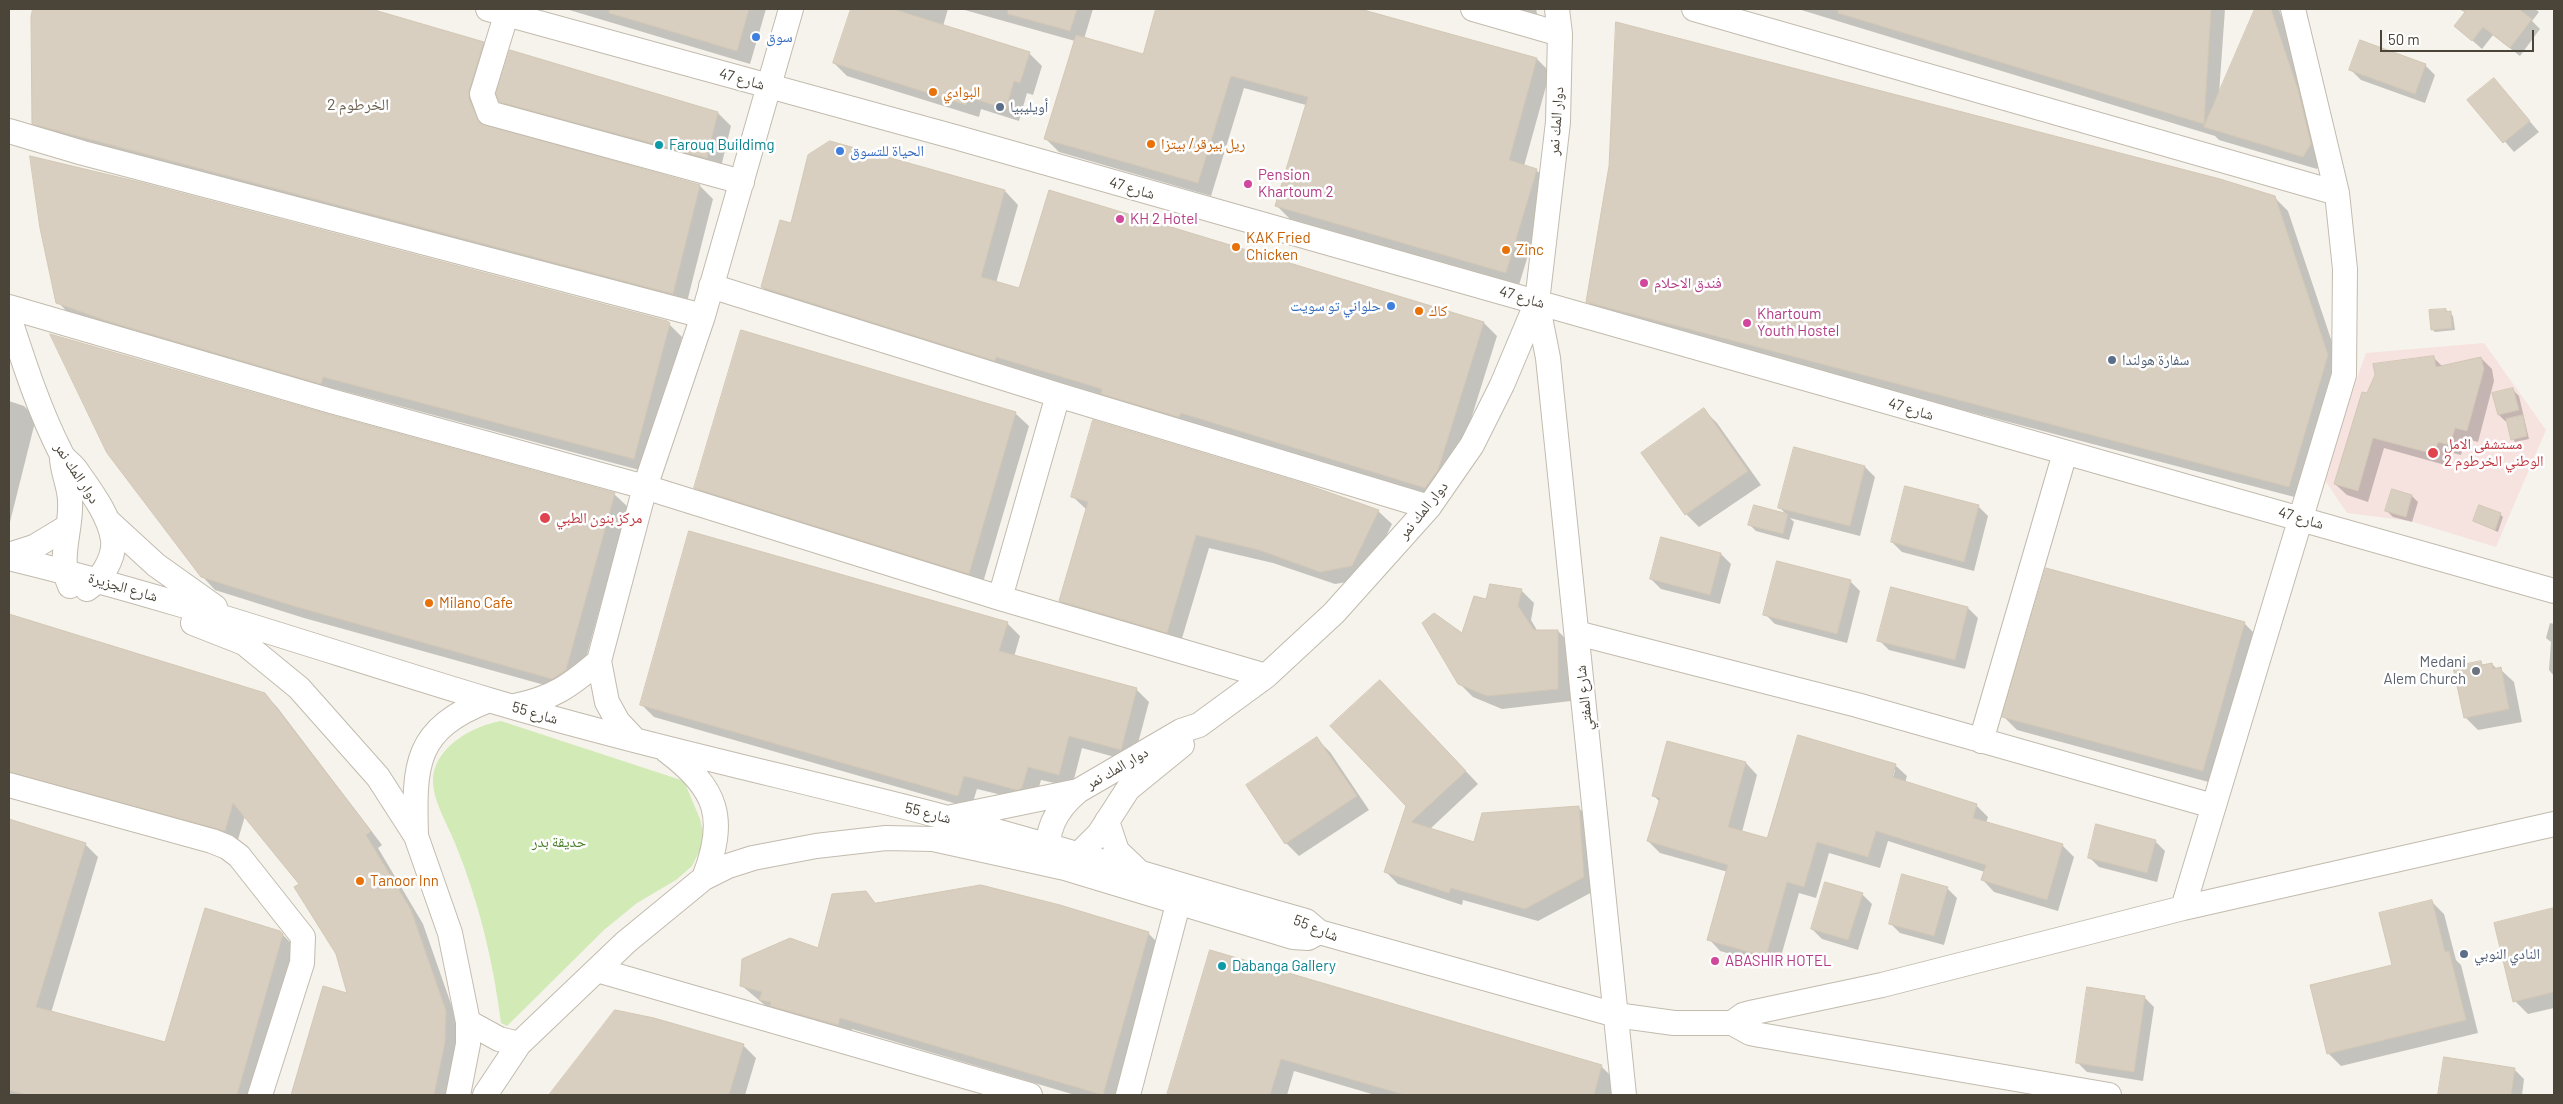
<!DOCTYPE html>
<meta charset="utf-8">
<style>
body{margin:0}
#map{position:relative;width:2563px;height:1104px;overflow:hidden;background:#f6f3ec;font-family:Barlow,sans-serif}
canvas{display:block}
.frame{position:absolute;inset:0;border:10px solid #4b4439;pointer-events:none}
.scale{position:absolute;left:2380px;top:30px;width:154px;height:22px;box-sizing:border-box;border:2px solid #4b4439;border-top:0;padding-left:6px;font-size:15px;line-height:18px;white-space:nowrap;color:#4b4439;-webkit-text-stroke:4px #fff;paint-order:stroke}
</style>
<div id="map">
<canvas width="2563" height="1104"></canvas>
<div class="frame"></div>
<div class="scale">50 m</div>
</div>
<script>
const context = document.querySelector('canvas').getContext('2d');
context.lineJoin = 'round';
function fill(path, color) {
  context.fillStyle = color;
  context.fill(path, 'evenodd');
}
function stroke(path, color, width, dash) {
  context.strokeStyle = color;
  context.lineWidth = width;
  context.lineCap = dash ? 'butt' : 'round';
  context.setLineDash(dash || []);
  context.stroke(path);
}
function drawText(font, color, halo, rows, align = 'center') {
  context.font = font + ' Barlow,"Noto Naskh Arabic",sans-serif';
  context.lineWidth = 5;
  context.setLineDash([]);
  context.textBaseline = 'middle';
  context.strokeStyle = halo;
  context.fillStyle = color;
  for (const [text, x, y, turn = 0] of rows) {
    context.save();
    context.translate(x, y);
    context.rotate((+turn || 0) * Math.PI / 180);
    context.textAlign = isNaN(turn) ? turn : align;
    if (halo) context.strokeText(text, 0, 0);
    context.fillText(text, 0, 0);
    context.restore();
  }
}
fill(new Path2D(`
 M2484,343L2546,430L2496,547L2410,521L2347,513L2322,476L2366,353Z`), '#f6e3e0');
fill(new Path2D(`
 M501,721L684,781L700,819L705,840L692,866L676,880L637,903L604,930L507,1026L501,1023C493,960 479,902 455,843C447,823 428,793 434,771C442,743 474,726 501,721Z`), '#d2eab5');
fill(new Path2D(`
 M35,9H367L483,43L496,56L482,113L488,127L700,186L713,199L686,306L47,136L33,123V17Z
 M566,9H766L750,64Z
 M852,9H948L943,26L1029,53L1042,66L1033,95L1027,93L1019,121L981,109L979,117L847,76L834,63Z
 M961,9H1093L1084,39L1144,56L1157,9H1355L1537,59L1550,72L1524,166L1536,170L1550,183L1519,285L1290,219L1276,205L1306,105L1244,88L1211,196L1059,152L1046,139L1075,41Z
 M1491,9H1536L1539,22Z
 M1798,9H2225L2219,94L2256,9H2279L2311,104L2324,158L2317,169L2219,140L2215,136Z
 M2460,9H2535L2539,12L2532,21L2540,29L2520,56L2493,35L2482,49L2456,26L2466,13Z
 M2425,65L2435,75L2425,103L2361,80L2351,70Z
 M2494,80L2539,132L2514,152L2469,100Z
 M501,101L718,113L731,126L720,171L514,115Z
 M830,142L1005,191L1018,205L996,283L1020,290L1050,191L1484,323L1497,336L1451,483L1439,501L775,300L762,287Z
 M2274,197L2288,211L2341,369L2302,499L1601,315L1587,301Z
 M58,302L669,324L682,337L647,472L336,389L334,396L71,316Z
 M2446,310L2453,316L2455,330L2435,332L2432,329Z
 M2433,357L2443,367L2481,358L2492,369L2494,381L2478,442L2466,439L2461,455L2449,452L2445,465L2384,448L2368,502L2347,495L2335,484L2368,394Z
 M2513,390L2519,396L2529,439L2515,442L2513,439L2508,421H2505L2499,415Z
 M9,401L24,406L36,418L9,526Z
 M1704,410L1717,423L1761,485L1699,527L1686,514L1643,453Z
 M1015,413L1029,426L982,586L709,501L696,488Z
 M327,415L614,494L628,507L579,683L566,691L304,618L215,590L202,576Z
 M1865,467L1875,477L1860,536L1790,518L1794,522L1789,540L1756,531L1750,525L1787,515L1780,508Z
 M1072,496L1378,511L1392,524L1365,579L1335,584L1273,563L1209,548L1180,645L1073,614L1060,601L1087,510Z
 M2412,496L2418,502L2412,522L2393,517L2386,510Z
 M1978,506L1988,516L1974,571L1902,552L1892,542Z
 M2500,514L2503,517L2498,532L2474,521Z
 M1721,554L1731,564L1720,604L1661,589L1651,579Z
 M2047,570L2245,624L2258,637L2216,784L2017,730L2004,717Z
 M1850,581L1860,591L1847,643L1775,624L1765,614Z
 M1892,589L1968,608L1978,618L1965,669L1889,650L1879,640Z
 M1521,590L1534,603L1531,620L1538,632L1558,631L1571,644V701L1502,709L1473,697L1459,683L1462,635L1487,600Z
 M9,615L264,694L277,707L382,845L378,848L423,924L458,1024L457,1056L449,1095H293L324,988L349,995L337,953L301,884L245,816L237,843L9,784Z
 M1007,623L1020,636L1014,657L1136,689L1149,702L1133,762L1082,748L1072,787L1041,780L1035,801L1031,802L977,789L971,808L654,717L641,704Z
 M2550,623L2554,624V676L2549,670L2551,642L2546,638Z
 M2481,663L2484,666L2492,664L2497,669H2500L2514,682L2522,722L2478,730L2465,717Z
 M1393,694L1478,784L1430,829L1475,844L1578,807L1591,820L1596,890L1538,921L1463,900L1462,905L1398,884L1386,872L1407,805Z
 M1317,739L1330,752L1369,810L1299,856L1286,843Z
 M1668,742L1746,763L1757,775L1742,832L1768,840L1895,765L1907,776L1905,783L1976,805L1988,817L1986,823L2063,846L2074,857L2058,911L1994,892L1983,880L1985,872L1888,841L1880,868L1829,853L1816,898L1799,893L1778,967L1720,951L1709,939L1728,872L1660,853L1648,841L1660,802L1654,796ZM1892,770H1895L1891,784Z
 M9,820L85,844L98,857L51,1013L166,1044L280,932L296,948L254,1095H9Z
 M2155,841L2165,851L2157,882L2099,867L2089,857Z
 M1947,888L1957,898L1944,945L1900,933L1890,923Z
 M865,893L876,904L1060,906L1149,934L1161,946L1118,1095H1075L852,1029L850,1037L773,1012L741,985L818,950Z
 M1862,894L1872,904L1858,950L1822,939L1812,929Z
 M2432,902L2444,914L2456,960L2461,965L2478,1033L2341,1066L2328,1053L2394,966Z
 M2554,910V1008L2528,1014L2515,1001L2495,924Z
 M1210,951L1602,1067L1615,1080L1611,1095H1375L1294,1071L1287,1095H1168Z
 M2144,997L2154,1007L2143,1081L2087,1072L2077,1062Z
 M743,1045L756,1058L745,1095H553L557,1086Z
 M2445,1059L2514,1069L2524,1079L2522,1095H2440Z`), '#0003');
const building = new Path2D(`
 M33,9H371L484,42L469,91V99L480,123L700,185L673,294L32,124L31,17Z
 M610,9H749L737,51L609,13Z
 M851,9H893L1030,52L1020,83L1014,81L1006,109L969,97L966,105L833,63Z
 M1008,9H1077L1070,31L1008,14Z
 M1156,9H1360L1537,58L1509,160L1537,169L1506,273L1275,206L1308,97L1231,76L1198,183L1044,139L1076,35L1143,54Z
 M1839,9H2211L2204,124L1838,13Z
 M2255,9H2271L2298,90L2311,144L2303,157L2204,127Z
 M2460,9H2519L2532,19L2510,48L2483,27L2472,41L2454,26L2465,12Z
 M1616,22L2220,179L2275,196L2328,355L2289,487L1586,302L1609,166Z
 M2360,40L2426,64L2415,94L2349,70Z
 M510,50L718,112L707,158L499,102L496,94Z
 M2494,78L2530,121L2503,143L2467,100Z
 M830,141L1005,190L981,277L1019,288L1049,190L1484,322L1438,470L1425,488L1181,413L1179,417L1101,394L1102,389L996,357L995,361L761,287L780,220L791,223L808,155Z
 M30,156L139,182L667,321L670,323L634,459L323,377L321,384L107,321L56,303L40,228Z
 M2446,309V312L2451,311L2452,328L2431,330L2429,310Z
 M741,330L1016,412L969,574L694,488Z
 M50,334L327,414L615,493L566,670L552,679L290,605L201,577L107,453Z
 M2434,356L2436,367L2481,357L2484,369L2467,431L2455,428L2450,445L2438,442L2434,454L2373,438L2358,491L2334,484L2362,392L2367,393L2375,375L2373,364Z
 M2513,388L2519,410L2498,415L2492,393Z
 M1704,408L1748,471L1685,515L1641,453Z
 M2523,415L2527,436L2511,440L2506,419Z
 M1093,420L1305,484L1379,510L1352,566L1320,572L1259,550L1196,535L1167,633L1059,601L1088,502L1071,497Z
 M1794,447L1865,466L1850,526L1778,508Z
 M1905,486L1979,505L1964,562L1891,542Z
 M2392,489L2412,495L2406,517L2385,511Z
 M1754,505L1788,514L1783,534L1748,525Z
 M2479,505L2501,513L2495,530L2473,521Z
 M689,531L1008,622L999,651L1137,688L1121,750L1069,736L1059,775L1028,767L1022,788L1017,790L964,776L958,796L640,705Z
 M1661,537L1721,553L1710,595L1650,579Z
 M1777,561L1851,580L1837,634L1763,615Z
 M2046,568L2245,622L2203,771L2002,717Z
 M1490,584L1522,589L1518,606L1534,630H1558V689L1487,696L1458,684L1422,623L1434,613L1462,633L1474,596L1486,599Z
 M1891,587L1968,607L1955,660L1877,641Z
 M9,614L265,693L371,831L366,835L411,910L446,1011L445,1042L434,1095H291L323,986L347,993L336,954L294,887L299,884L233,803L225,831L9,772Z
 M2481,661L2482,665L2492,663L2493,669L2501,667L2509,709L2464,718L2453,667Z
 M1380,680L1466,771L1411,822L1474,842L1482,813L1579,806L1584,877L1525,909L1451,888L1449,893L1384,872L1406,806L1330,726Z
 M1798,735L1896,764L1892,777L1977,804L1973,818L2063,844L2047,900L1981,880L1986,865L1876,831L1868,857L1817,842L1804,887L1787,882L1766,957L1707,940L1728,865L1647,841L1660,798L1652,796L1667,741L1746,762L1728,827L1767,838Z
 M1317,737L1357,796L1285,844L1246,785Z
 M9,819L86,843L36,1007L165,1042L205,908L280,931L283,934L237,1095H28L9,1090Z
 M2096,824L2156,840L2147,873L2088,858Z
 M1902,874L1948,887L1934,936L1889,924Z
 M1825,882L1863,893L1848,940L1811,929Z
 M981,885L1060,905L1149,932L1103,1095L840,1018L838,1025L770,1006L771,1002L759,1000L762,992L740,986L742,959L790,938L818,948L832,894L866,891L875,903Z
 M2432,900L2445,952L2449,951L2466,1020L2327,1054L2310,985L2392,965L2379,913Z
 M2554,908V992L2513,1002L2494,923Z
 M1210,950L1602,1065L1594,1095H1405L1281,1059L1270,1095H1167Z
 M2087,987L2145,996L2134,1072L2076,1063Z
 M615,1010L654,1018L744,1044L729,1095H549Z
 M2444,1057L2515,1068L2511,1095H2438Z`);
fill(building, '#d8cfc1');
stroke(building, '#d3c7b4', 1);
const minor = new Path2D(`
 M488,9L955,137L2554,591
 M508,9L482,94L489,113L742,182
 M1473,9L1560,34
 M1694,9L2337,193
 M9,131L83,153L703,316
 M711,286L1058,395L1429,507
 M1537,302L1548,358L1624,1095
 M9,307L331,401L645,487L1000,598L1266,676
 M9,317C24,363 39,410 61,453C64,460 72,464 76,470C90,490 110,516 113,540C115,558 101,580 87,589
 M62,459C63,474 70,487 70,501C72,529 57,558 70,586
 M107,520L156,565L215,607
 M9,555L34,547L67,527
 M9,558C171,597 329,652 489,700C640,745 795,778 948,818C1068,849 1186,888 1306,921L1319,932L1616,1015L1674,1023H1732L1750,1033L1760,1035L2109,1095
 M1000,598L1058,395
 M193,623L244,643L299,688L378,777L416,836L450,933L468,1022V1044L458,1095
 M1577,633L1857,705L2213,806
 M515,706C553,698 570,686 599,661
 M635,740L618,722L607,702L599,661L645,487L703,316L791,9
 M1981,741L2065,453
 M667,751C718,789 727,819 704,878
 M9,785L212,841L227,847L239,856L303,937L302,963L260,1095
 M952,817L1078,791
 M1107,821L1117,851L1138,871
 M416,836C414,764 414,729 489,700
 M1046,863C1047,830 1053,812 1078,791L1181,731L1199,725L1266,676L1334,613L1429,507L1472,445L1502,385L1537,302L1558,122L1560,34L1557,9
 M1070,863L1099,834L1128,789L1182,745
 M2183,908L2344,375L2345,269L2337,193L2293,9
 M597,970L1030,1095
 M468,1022L499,1039L519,1044
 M1732,1023L1743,1015L1750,1013L1882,985L2183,908L2554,824
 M485,1095L519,1044L626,942L704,878L728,866L753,858L816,846L886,838L933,839L1065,868L1293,937L1308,938L1319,932
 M1128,1095L1182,889`);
stroke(minor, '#c2bbae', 26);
stroke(minor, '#fff', 24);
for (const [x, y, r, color] of [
 [756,37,5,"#3f7fe0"],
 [933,92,5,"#e8710a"],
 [1000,107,5,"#5c6f8a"],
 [1151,144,5,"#e8710a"],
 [659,145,5,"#0f9aa8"],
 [840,151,5,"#3f7fe0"],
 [1248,184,5,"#d1479c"],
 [1120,219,5,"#d1479c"],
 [1236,247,5,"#e8710a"],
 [1506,250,5,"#e8710a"],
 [1644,283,5,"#d1479c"],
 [1391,306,5,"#3f7fe0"],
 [1419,311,5,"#e8710a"],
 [1747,323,5,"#d1479c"],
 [2112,360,5,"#5c6f8a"],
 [2433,453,6,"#e0444e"],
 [545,518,6,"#e0444e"],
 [429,603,5,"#e8710a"],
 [2476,671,5,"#6b7280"],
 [360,881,5,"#e8710a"],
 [2464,954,5,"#5c6f8a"],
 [1715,961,5,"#d1479c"],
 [1222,966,5,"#0f9aa8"]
]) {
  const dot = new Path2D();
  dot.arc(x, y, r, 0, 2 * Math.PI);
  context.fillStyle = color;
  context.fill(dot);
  stroke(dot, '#fff', 2);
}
drawText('15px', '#366cbe', '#fff', [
 ["سوق",766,37],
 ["الحياة للتسوق",850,151],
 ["حلواني تو سويت",1381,306,"right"]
], 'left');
drawText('15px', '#4b4439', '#fff', [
 ["شارع 47",742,79,15],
 ["دوار المك نمر",1556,121,-86],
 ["شارع 47",1132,188,16],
 ["شارع 47",1522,297,16],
 ["شارع 47",1911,409,16],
 ["دوار المك نمر",77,473,57],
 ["دوار المك نمر",1423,510,-51],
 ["شارع 47",2301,518,16],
 ["شارع الجزيرة",123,587,16],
 ["شارع المفتي",1584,698,-96],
 ["شارع 55",535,713,16],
 ["دوار المك نمر",1117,768,-30],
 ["شارع 55",928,813,14],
 ["شارع 55",1316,928,22]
]);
drawText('15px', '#c56008', '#fff', [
 ["البوادي",943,92],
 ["ريل بيرقر/ بيتزا",1161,144],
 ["KAK Fried",1246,238],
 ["Chicken",1246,255],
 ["Zinc",1516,250],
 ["كاك",1429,311],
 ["Milano Cafe",439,603],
 ["Tanoor Inn",370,881]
], 'left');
drawText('15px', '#4e5e75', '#fff', [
 ["أويليبيا",1010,107],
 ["سفارة هولندا",2122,360],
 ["النادي النوبي",2474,954]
], 'left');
drawText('15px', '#0d838f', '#fff', [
 ["Farouq Buildimg",669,145],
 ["Dabanga Gallery",1232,966]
], 'left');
drawText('15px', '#b23c85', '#fff', [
 ["Pension",1258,175],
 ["Khartoum 2",1258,192],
 ["KH 2 Hotel",1130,219],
 ["فندق الاحلام",1654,283],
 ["Khartoum",1757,314],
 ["Youth Hostel",1757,331],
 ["ABASHIR HOTEL",1725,961]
], 'left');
drawText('15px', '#be3a42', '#fff', [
 ["مستشفى الامل",2444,444],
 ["الوطني الخرطوم 2",2444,461],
 ["مركز بنون الطبي",556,518]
], 'left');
drawText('15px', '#5b616d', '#fff', [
 ["Medani",2466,662],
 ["Alem Church",2466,679]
], 'right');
drawText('15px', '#4a7f2a', '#fff', [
 ["حديقة بدر",559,842]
]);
drawText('16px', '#6e6250', '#fff', [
 ["الخرطوم 2",358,105]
]);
</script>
